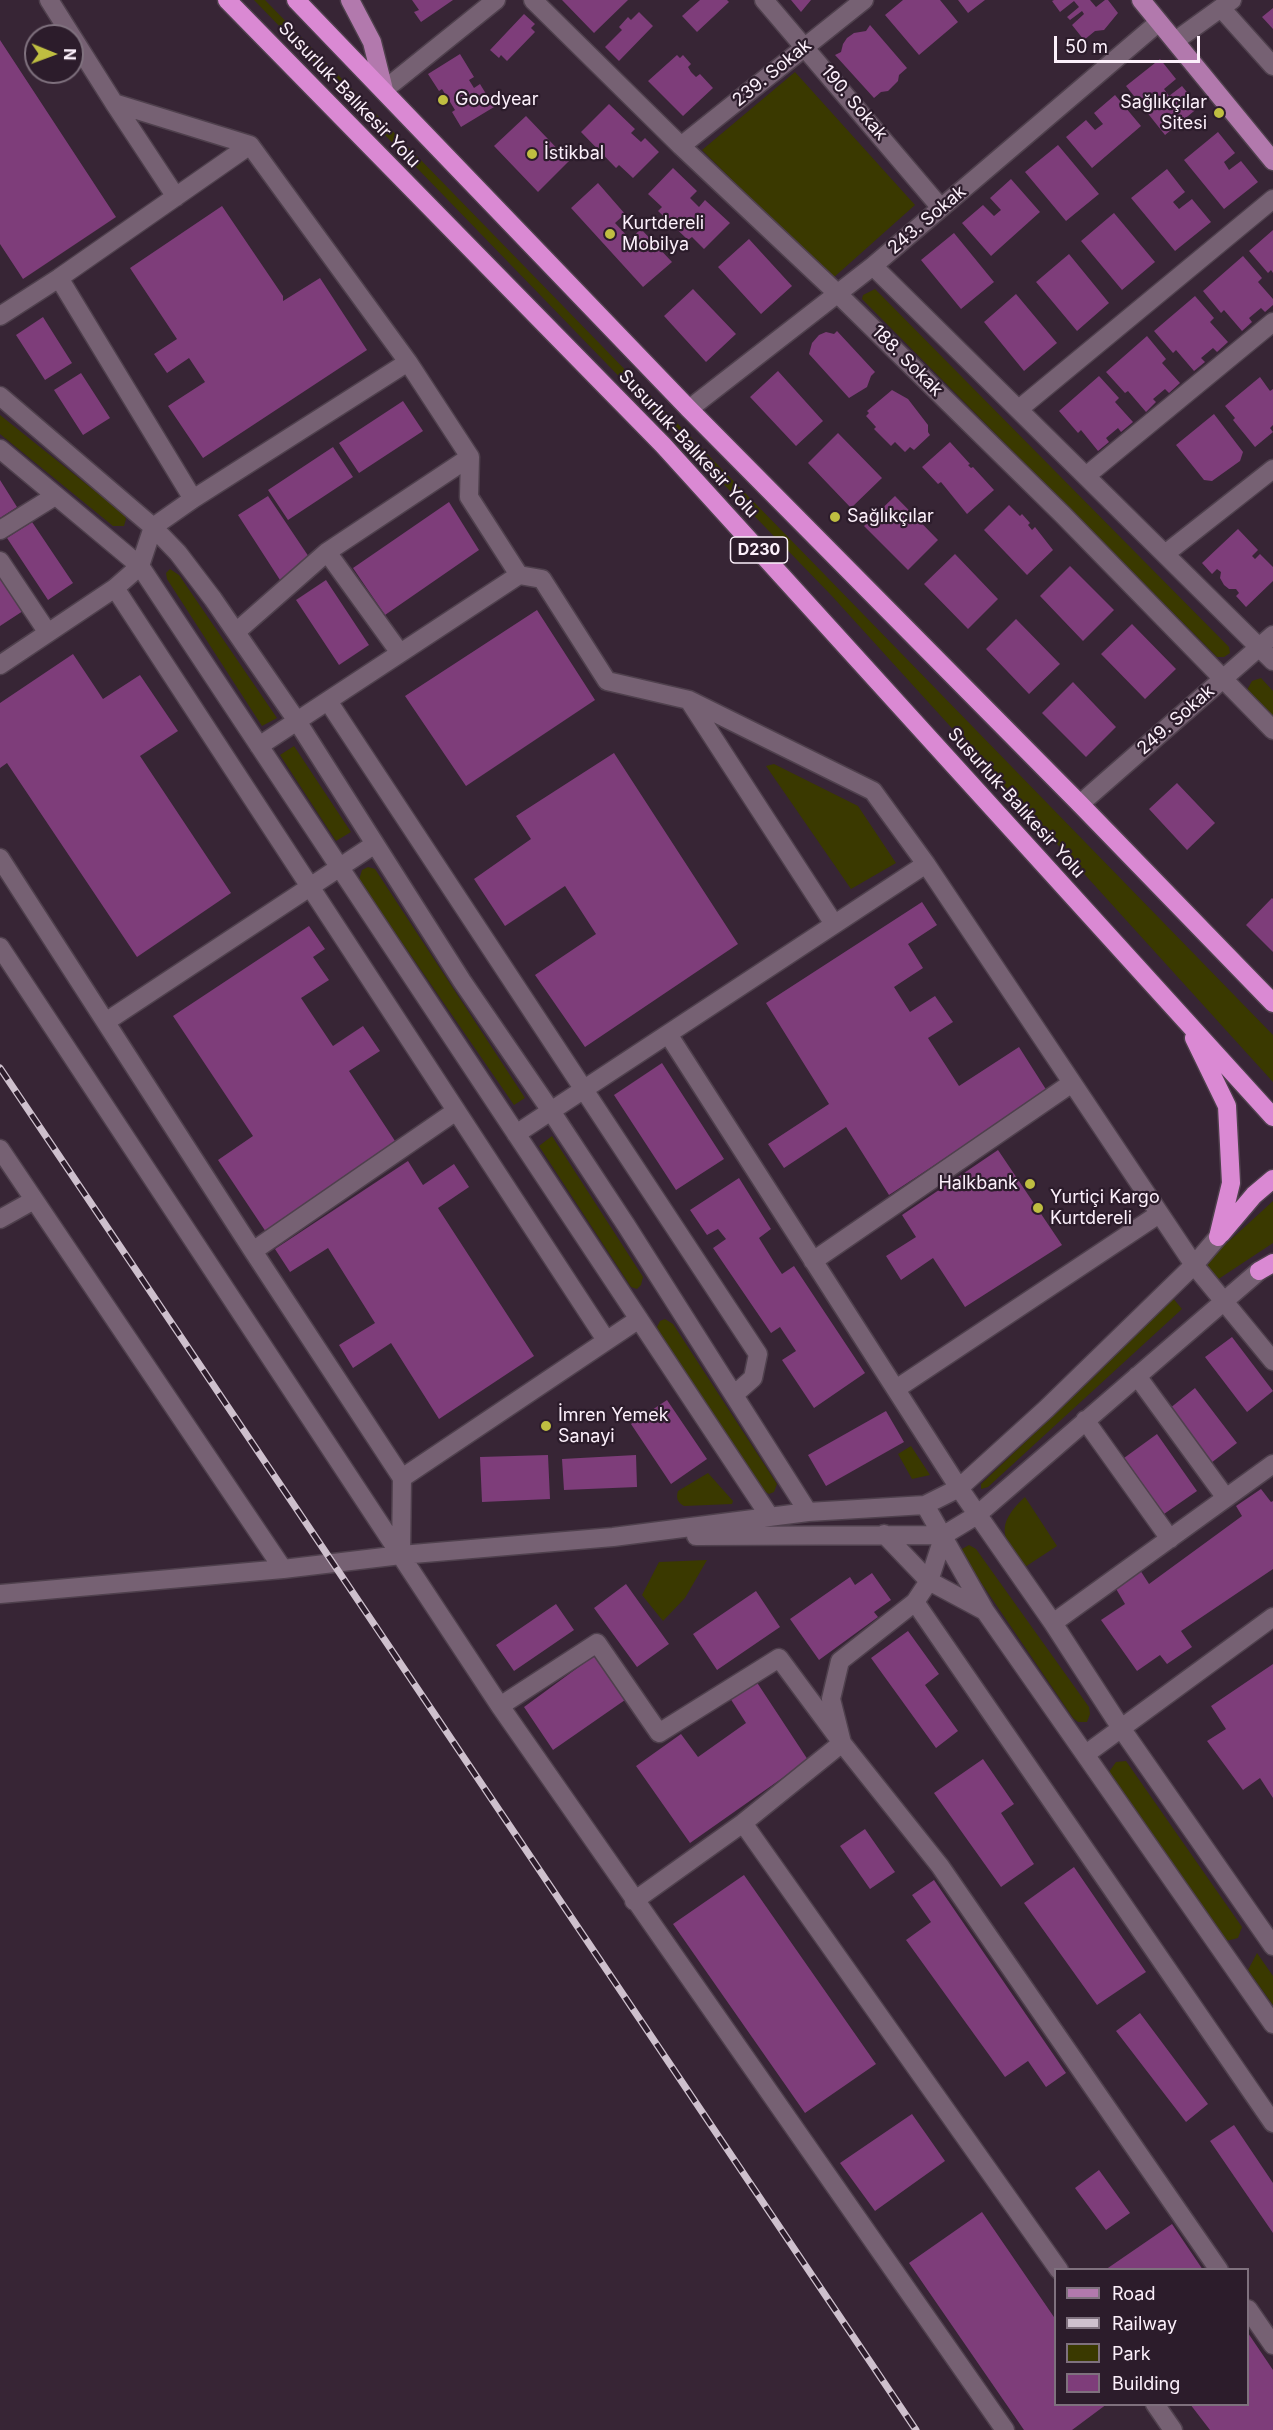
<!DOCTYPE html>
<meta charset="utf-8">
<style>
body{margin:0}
#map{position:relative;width:1273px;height:2430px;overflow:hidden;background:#372535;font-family:Inter,sans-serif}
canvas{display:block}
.legend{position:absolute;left:1054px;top:2268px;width:195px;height:138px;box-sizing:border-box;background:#2c1c2b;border:2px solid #7f717e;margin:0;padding:8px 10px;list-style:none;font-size:18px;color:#fcf0fb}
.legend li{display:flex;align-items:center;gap:12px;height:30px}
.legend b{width:30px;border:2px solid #7f717e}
.north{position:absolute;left:24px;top:24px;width:60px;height:60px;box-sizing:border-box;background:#2c1c2b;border:2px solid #7f717e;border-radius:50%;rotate:91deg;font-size:16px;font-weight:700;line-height:24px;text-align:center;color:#fcf0fb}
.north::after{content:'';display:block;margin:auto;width:21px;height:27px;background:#bfbe41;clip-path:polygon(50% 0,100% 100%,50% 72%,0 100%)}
.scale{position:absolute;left:1054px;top:36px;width:146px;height:27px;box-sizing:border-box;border:3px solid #fcf0fb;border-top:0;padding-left:8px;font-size:18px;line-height:21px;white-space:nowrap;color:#fcf0fb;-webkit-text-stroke:4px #2c1c2b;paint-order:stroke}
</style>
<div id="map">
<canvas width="1273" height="2430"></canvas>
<ul class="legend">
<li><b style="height:8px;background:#b279ad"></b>Road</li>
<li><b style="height:8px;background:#cec0cd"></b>Railway</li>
<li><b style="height:16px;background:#3a3900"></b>Park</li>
<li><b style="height:16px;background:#7e3d7a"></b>Building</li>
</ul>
<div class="north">N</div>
<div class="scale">50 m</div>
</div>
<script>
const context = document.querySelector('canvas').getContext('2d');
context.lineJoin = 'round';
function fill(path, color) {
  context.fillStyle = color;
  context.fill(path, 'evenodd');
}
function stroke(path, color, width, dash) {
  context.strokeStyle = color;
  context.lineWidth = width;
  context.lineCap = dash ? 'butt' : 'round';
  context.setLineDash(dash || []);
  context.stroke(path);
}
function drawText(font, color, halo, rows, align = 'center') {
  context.font = font + ' Inter,sans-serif';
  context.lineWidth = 4.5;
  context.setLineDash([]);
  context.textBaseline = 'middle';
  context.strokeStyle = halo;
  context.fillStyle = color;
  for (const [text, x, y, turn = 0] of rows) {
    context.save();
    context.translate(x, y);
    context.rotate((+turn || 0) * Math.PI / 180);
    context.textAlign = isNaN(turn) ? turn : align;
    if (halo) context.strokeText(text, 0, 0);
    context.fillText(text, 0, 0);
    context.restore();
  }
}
fill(new Path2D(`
 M254,0H265L1273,1035V1082L831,595Z
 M795,72L915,205L832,279L702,150Z
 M875,289L1229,647L1230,653L1224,657H1217L862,299L863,295Z
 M0,415L125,515L126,519L124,526H113L0,434Z
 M170,569L179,575L277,718L262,726L167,579L166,573Z
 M1261,678L1273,691V716L1247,690L1252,681Z
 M294,746L351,832L336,841L280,755Z
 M774,764L858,806L896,863L851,889L766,766Z
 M368,867L375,869L525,1098L514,1105L359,880L362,870Z
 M552,1136L643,1277L641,1285L637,1289L631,1287L539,1146Z
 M1273,1201V1243L1217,1280L1204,1264Z
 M1172,1297L1182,1309L988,1487L981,1489V1484L1093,1378Z
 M665,1319L673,1324L777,1484L774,1492L769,1494L764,1491L661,1335L657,1327L660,1321Z
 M911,1446L930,1475L912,1479L898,1454Z
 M708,1473L733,1501L732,1504L684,1506C677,1502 676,1498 678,1491Z
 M1025,1497L1057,1546L1025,1567C1001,1538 995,1525 1025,1497Z
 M969,1545L976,1549L1089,1707L1090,1714L1087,1722H1078L1073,1718L963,1556L962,1549Z
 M707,1560L685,1598L663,1621L642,1595L659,1562Z
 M1126,1761L1242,1927L1238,1938L1226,1941L1109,1772L1116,1762Z
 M1257,1953L1273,1976V2005L1248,1970Z`), '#3a3900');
fill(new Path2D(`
 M412,0H453L421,22L414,12L419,10Z
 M562,0H628L594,33Z
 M700,0H727L729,2L697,32L682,16Z
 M791,0H811L801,12Z
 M903,0H940L958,22L919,55L885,15Z
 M958,0H985L968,13Z
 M1054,0H1090L1096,7L1105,0H1108L1118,13L1104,30L1095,31L1084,40L1072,25L1084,14L1082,11L1070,20L1067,17L1079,7L1074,1L1060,12L1052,1Z
 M1273,8V29L1262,17Z
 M639,12L653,26L619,61L605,47L622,30L619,27L628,17L631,20Z
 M524,14L535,24L531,28L535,32L507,61L501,55L499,58L490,50Z
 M870,25L907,68L899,75L898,81L888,91L881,92L874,98L835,55L841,52L843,44L847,38L854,33L866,31Z
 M0,40L116,217L23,279L0,244Z
 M460,54L474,77L469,80L474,88L480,84L494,107L461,127L452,112L455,110L442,89L439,91L428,74Z
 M677,55L680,58L683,55L691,64L688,67L691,72L696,77L700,74L713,88L683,116L648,81Z
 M1160,59L1176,79L1164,89L1169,96L1182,86L1199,107L1165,135L1126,86Z
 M1115,95L1141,126L1092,168L1066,137L1086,120L1095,130L1103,124L1094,113Z
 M609,104L635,129L631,133L641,142L645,138L659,152L633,178L619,165L616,168L581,132Z
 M526,116L569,161L538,192L494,146Z
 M1218,132L1235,153L1224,162L1229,170L1241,161L1258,182L1224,209L1184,160Z
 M1058,145L1099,194L1066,221L1025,172Z
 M673,168L697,191L690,198L699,207L705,200L730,223L704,249L692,237L688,240L658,211L662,207L648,194Z
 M1167,169L1185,192L1173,202L1179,209L1192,199L1211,222L1175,251L1131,198Z
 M1011,179L1040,212L991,256L962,223L983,205L994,216L1001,210L990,198Z
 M598,183L625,214L615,223L630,239L641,229L672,262L643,287L571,208Z
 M222,206L283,296V301L320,278L367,350L203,458L168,406L205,382L189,358L167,373L154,354L177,339L130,268Z
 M1114,213L1155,262L1122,290L1081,241Z
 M1273,230V273L1271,270L1268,273L1249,251Z
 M954,233L994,282L961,309L921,260Z
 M749,239L792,286L761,314L718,267Z
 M1069,254L1109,303L1077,331L1036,282Z
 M1243,256L1262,278L1258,282L1273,299V305L1265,312L1261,308L1249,318L1252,322L1242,331L1224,310L1221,313L1203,291Z
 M693,289L736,334L706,362L664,316Z
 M1016,294L1057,343L1024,371L984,322Z
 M1195,296L1214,318L1210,322L1228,342L1217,352L1213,348L1201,358L1205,362L1194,371L1176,350L1173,353L1154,331Z
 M43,317L72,363L45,380L16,335Z
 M837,331L875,372L871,376L867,387L849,398L809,354L812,343L819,335L826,332L834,334Z
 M1147,336L1166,359L1162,363L1180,383L1169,393L1165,389L1153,399L1156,402L1146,412L1128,391L1125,393L1106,372Z
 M778,371L823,421L796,446L750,397Z
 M81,373L110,418L83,435L54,390Z
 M1099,376L1119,398L1115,402L1133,422L1121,432L1118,428L1106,438L1109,442L1098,451L1081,430L1078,433L1059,411Z
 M1260,377L1270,391L1273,389V425L1270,428L1273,432L1255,447L1233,420L1235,418L1225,406Z
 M892,390L908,399L928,425V432L930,435L914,450L910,447L905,452L895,442L891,446L874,429L876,427L866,416L869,413L867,411Z
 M403,401L423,431L359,473L339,443Z
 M1214,414L1243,452L1240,461L1212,481L1204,480L1176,445Z
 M838,433L882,478L851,508L808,463Z
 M950,442L970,464L968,465L971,468L973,467L994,490L967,514L941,482L938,484L922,467Z
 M333,447L353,477L288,520L268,490Z
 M0,480L17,507L0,518Z
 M268,496L311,560L280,580L238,515Z
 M895,496L938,540L908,570L864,526Z
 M449,502L479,550L385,615L353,568Z
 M1009,505L1020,516L1022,514L1030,523L1028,525L1032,530L1035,527L1053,550L1027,575L984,530Z
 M32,522L73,583L48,600L7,538Z
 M1238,529L1258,550L1252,556L1255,559L1260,554L1273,567V581L1246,607L1236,596L1239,593L1236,589H1229L1224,585L1220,578L1221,572L1217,569L1212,574L1202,563Z
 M955,554L998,599L968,629L924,584Z
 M1070,566L1114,610L1083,641L1040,596Z
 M0,577L23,611L0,626Z
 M326,580L369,645L339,665L296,600Z
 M537,610L595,700L466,786L405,696Z
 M1016,619L1060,664L1029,694L986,649Z
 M1132,624L1176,669L1145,699L1101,654Z
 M73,654L103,699L140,675L178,731L140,756L231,893L137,957L7,763L0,768V703Z
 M1073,682L1116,727L1086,757L1042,713Z
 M614,753L738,944L585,1047L535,975L596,934L565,886L505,926L474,879L531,839L516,816Z
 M1177,783L1215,823L1187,850L1149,809Z
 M1272,898L1273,899V952L1246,925Z
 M922,902L937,925L908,944L923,968L894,987L910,1012L935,996L953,1022L928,1038L959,1086L1019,1047L1047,1091L889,1195L846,1127L784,1168L768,1144L829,1104L766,1003Z
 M309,926L325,949L313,957L329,980L301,998L333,1046L363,1026L380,1051L349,1071L397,1144L266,1232L218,1160L253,1136L173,1016Z
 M662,1063L724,1159L676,1190L614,1095Z
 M998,1150L1062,1245L965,1307L933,1258L901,1280L886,1256L916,1237L902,1215Z
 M408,1161L423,1185L454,1164L469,1187L438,1208L534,1356L439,1419L391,1343L353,1368L339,1345L375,1323L328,1248L290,1272L275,1249Z
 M739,1178L771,1229L759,1238L774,1262L782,1274L794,1266L865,1373L814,1408L782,1360L796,1351L780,1327L771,1333L713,1248L726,1239L718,1229L707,1235L690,1210Z
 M1232,1337L1273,1391L1247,1412L1205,1357Z
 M1195,1388L1237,1443L1211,1463L1169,1409Z
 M667,1400L707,1459L671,1484L631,1424Z
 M886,1411L904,1442L826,1486L808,1455Z
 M1157,1434L1197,1491L1164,1514L1124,1458Z
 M548,1455L550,1499L482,1502L480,1457Z
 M636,1455L637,1487L564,1490L562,1459Z
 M1261,1489L1271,1502L1273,1501V1569L1181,1631L1192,1647L1167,1664L1160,1655L1137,1671L1101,1620L1125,1604L1115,1587L1140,1570L1149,1584L1242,1516L1236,1506Z
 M872,1573L891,1600L874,1612L878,1617L819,1660L790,1619L850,1577L855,1585Z
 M626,1584L669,1644L637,1667L594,1608Z
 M756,1591L780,1627L717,1670L693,1634Z
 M556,1604L574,1630L514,1671L496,1645Z
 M908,1631L939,1674L925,1685L958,1731L936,1748L871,1658Z
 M595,1655L625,1700L553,1750L524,1707Z
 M1273,1664V1798L1260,1778L1243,1790L1207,1741L1226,1729L1211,1706Z
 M756,1681L808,1760L690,1843L636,1766L681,1734L698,1757L746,1723L730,1698Z
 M983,1759L1014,1804L1001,1813L1034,1864L1001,1887L934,1793Z
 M865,1829L895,1872L870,1889L840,1846Z
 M1074,1867L1146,1972L1097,2005L1024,1903Z
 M744,1875L876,2064L805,2113L673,1924Z
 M934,1880L1066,2073L1046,2087L1028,2061L1005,2077L906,1940L931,1922L912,1895Z
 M1140,2013L1208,2104L1186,2122L1116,2031Z
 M912,2114L945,2161L875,2211L840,2163Z
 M1234,2125L1273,2183V2233L1210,2141Z
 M1099,2170L1130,2213L1106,2230L1075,2188Z
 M982,2212L1056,2320V2404H1107L1072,2430H1024L909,2263Z
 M1172,2224L1203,2270H1105Z
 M1248,2333L1273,2370V2430H1210L1190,2404H1248Z`), '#7e3d7a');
const minor = new Path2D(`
 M49,0L114,103L250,145L408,362L470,457L469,497L519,575L542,579L607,681L689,700L873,791L926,864L1194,1265L1273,1361
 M533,0L681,146L838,294L1063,515L1273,730
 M764,0L941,208
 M1221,8L1273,66
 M1175,41L1232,0
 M384,90L496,0
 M114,103L176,197
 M681,146L864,0
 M873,266L1273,661
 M59,278L193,499
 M0,316L59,278L250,145
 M0,396L153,527L178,553L213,599L297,721L462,981L551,1111L626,1225L808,1512
 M689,409L873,266L1159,22
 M1019,409L1273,199
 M0,449L140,566L770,1517
 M1086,476L1273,322
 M0,530L55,496
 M327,552L400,653
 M1165,554L1273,469
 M0,561L48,633
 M115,588L606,1340
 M236,632L327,552L470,457
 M0,665L115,588L140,566L153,527L193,499L408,362
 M328,701L758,1354L753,1378L735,1394
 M690,702L834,924
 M259,746L519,575
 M1080,804L1273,635
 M0,858L253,1251L402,1478L401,1555
 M0,947L500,1706L1005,2430
 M107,1021L375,844
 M668,1034L959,1488L1053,1623L1121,1728L1273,1946
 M516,1134L926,864
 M0,1149L283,1569
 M0,1219L34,1200
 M253,1251L456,1111
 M813,1261L1072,1083
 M1137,1376L1226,1498
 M896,1389L1159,1214
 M1085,1420L1170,1539
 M402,1478L639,1319
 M925,1505L985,1611L1273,2024
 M884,1534L929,1581L985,1611
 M696,1536L944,1535L977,1515L1259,1271
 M0,1594L283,1569L401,1555L613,1537L808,1512L925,1505L959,1488L1046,1409L1194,1265L1218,1237
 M915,1602L1273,2123
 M1053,1623L1273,1464
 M500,1706L597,1643L659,1733L779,1658L842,1743L940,1866L1219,2270
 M1086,1754L1273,1617
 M743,1823L1059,2270
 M634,1901L743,1823L842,1743L831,1699L840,1661L915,1602L929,1581L944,1535
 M1248,2309L1273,2345
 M1155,2404L1173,2430`);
const major = new Path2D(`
 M350,0L372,42L384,90
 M1141,0L1273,161`);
const highway = new Path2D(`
 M227,0L663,445L1273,1117
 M296,0L689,409L1080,804L1273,1003
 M1194,1038L1227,1106L1231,1183L1218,1237
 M1221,1234L1254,1195L1273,1179
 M1259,1271L1273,1263`);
stroke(minor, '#4f404d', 21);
stroke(major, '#4f404d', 21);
stroke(highway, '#4f404d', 21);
stroke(minor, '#766173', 18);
stroke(major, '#b279ad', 18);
stroke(highway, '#da89d3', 18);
const rail = new Path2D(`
 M0,1068L916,2430`);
stroke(rail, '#cec0cd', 7);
stroke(rail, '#2c1c2b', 4.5, [14]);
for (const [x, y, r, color] of [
 [443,100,6,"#bfbe41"],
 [1219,113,6,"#bfbe41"],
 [532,154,6,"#bfbe41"],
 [610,234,6,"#bfbe41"],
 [835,517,6,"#bfbe41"],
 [1030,1184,6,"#bfbe41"],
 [1038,1208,6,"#bfbe41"],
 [546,1426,6,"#bfbe41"]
]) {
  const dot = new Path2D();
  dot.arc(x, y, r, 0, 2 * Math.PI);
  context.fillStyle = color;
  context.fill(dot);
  stroke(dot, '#2c1c2b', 2);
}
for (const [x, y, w] of [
 [759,550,57]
]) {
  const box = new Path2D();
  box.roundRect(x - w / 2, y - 13, w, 26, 4.5);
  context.fillStyle = '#2c1c2b';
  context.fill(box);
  stroke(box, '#fcf0fb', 1.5);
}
drawText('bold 16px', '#fcf0fb', null, [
 ["D230",759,550]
]);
drawText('18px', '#fcf0fb', '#2c1c2b', [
 ["239. Sokak",772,73,-39],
 ["Susurluk-Balıkesir Yolu",349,95,46],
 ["190. Sokak",854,103,50],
 ["243. Sokak",927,220,-40],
 ["188. Sokak",907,361,45],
 ["Susurluk-Balıkesir Yolu",688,444,47],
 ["249. Sokak",1176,720,-41],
 ["Susurluk-Balıkesir Yolu",1016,803,48]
]);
drawText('18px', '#fcf0fb', '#2c1c2b', [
 ["Goodyear",455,100],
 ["Sağlıkçılar",1207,103,"right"],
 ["Sitesi",1207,124,"right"],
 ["İstikbal",544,154],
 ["Kurtdereli",622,224],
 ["Mobilya",622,245],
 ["Sağlıkçılar",847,517],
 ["Halkbank",1018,1184,"right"],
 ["Yurtiçi Kargo",1050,1198],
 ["Kurtdereli",1050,1219],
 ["İmren Yemek",558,1416],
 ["Sanayi",558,1437]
], 'left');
</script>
